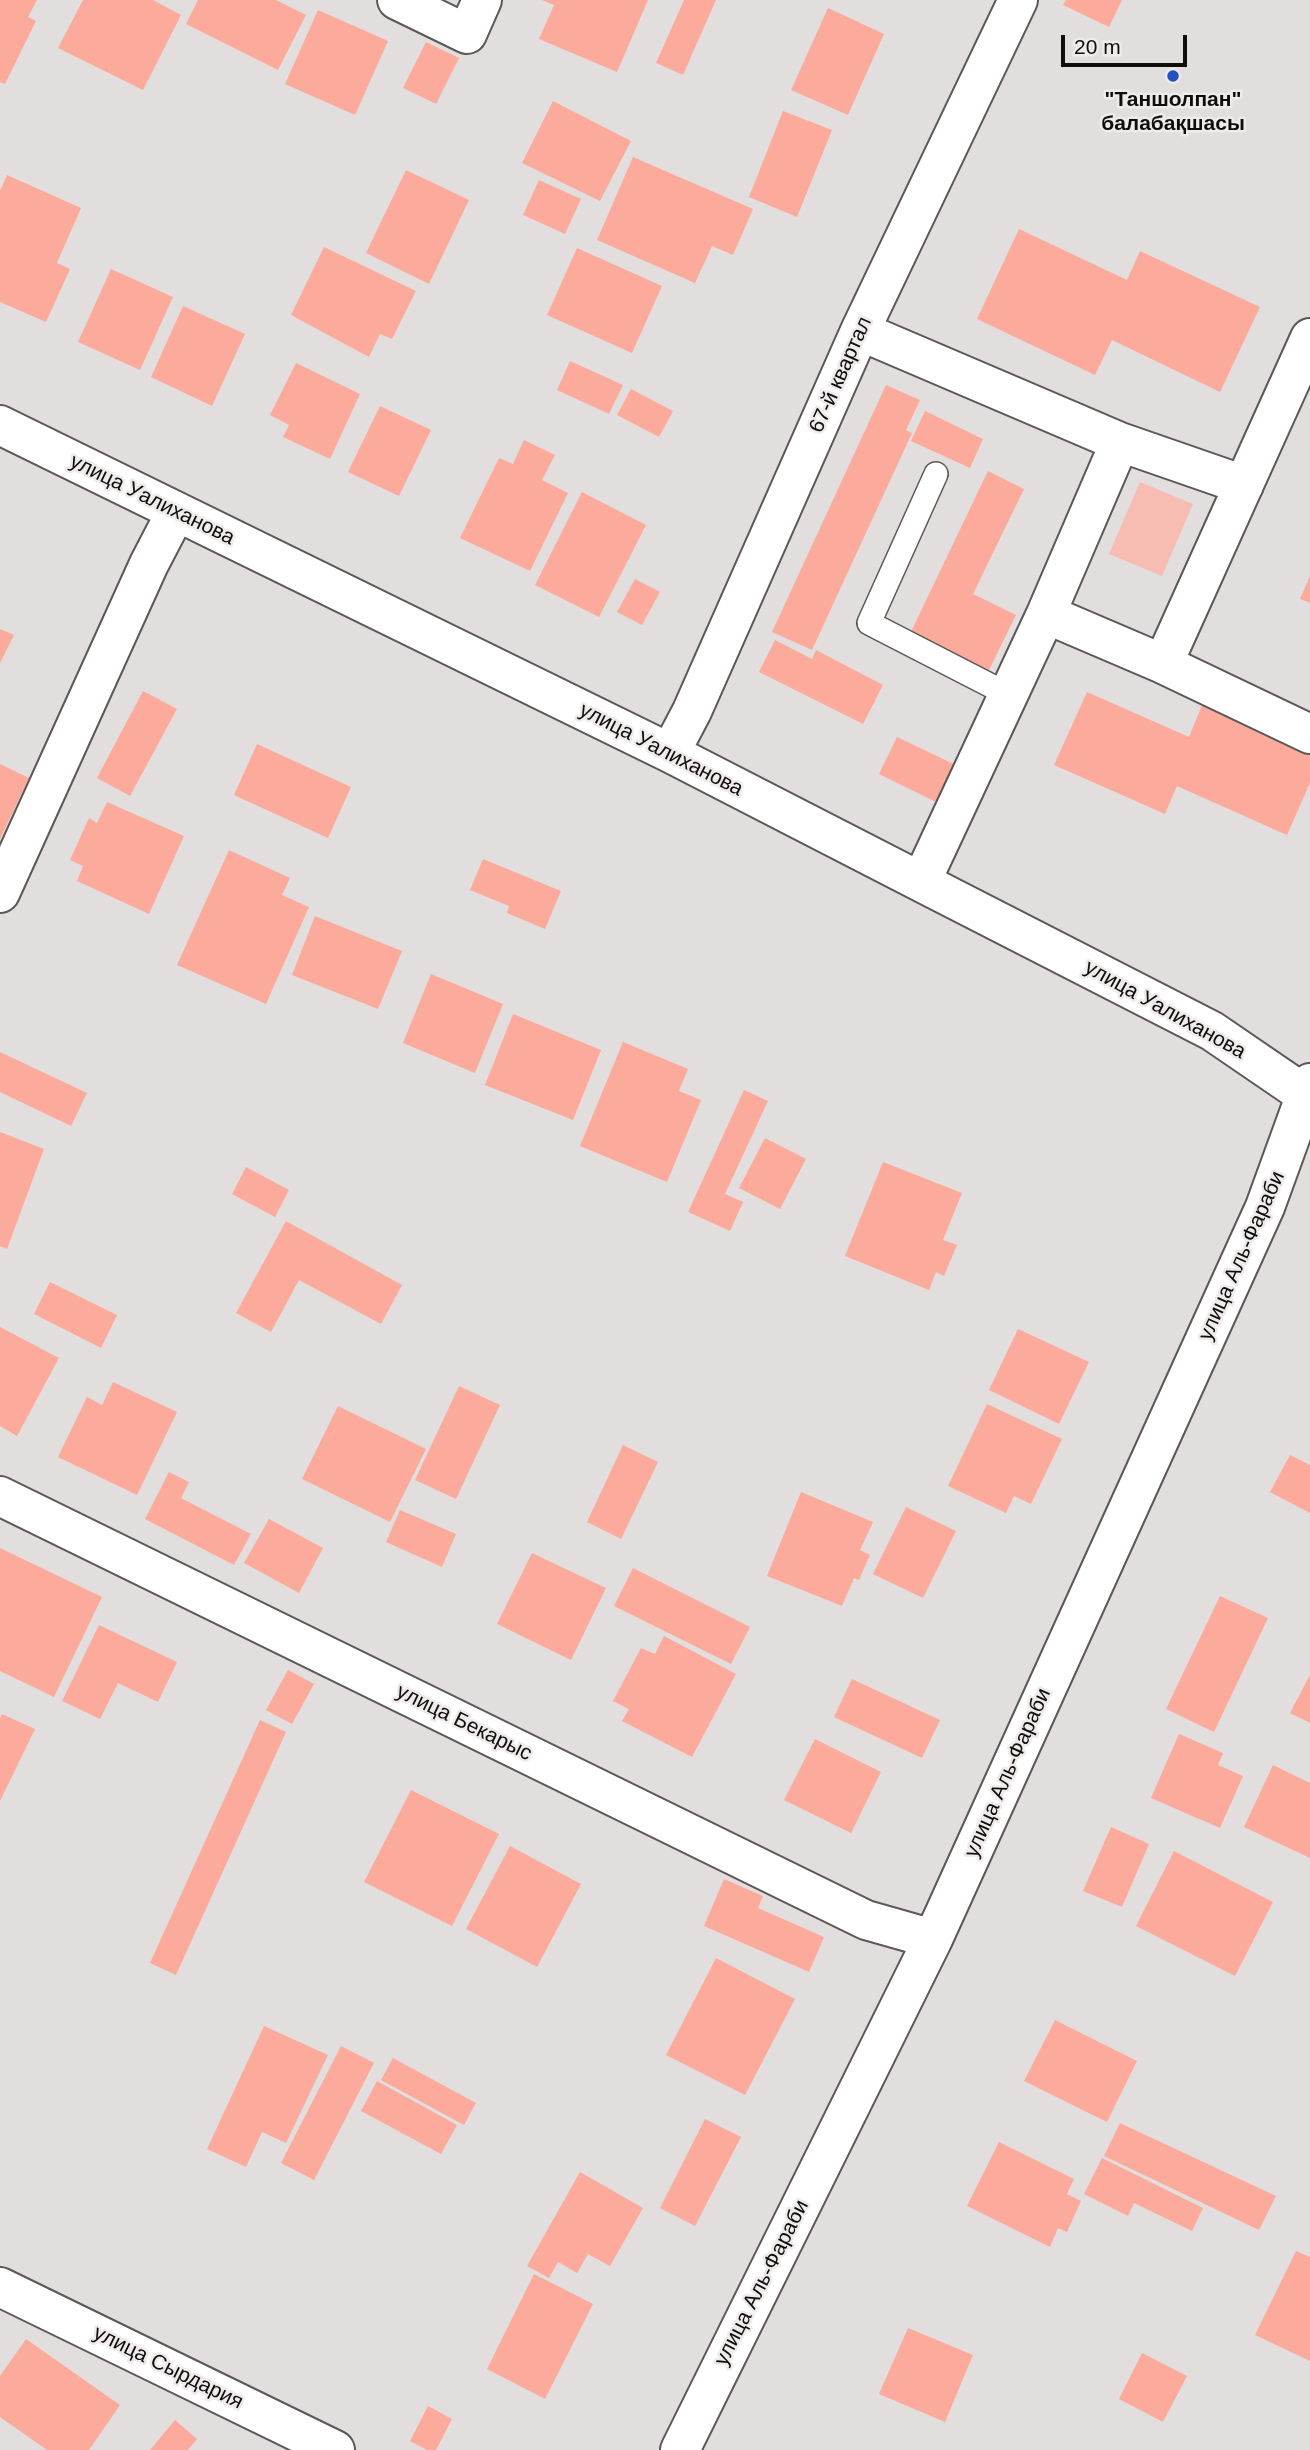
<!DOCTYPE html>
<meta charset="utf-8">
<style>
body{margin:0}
#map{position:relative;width:1310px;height:2450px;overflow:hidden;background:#e1dedd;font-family:Arial,sans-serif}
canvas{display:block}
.scale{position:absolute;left:1061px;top:35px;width:126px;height:32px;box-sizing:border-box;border:4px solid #0f0d0d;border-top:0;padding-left:9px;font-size:21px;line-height:24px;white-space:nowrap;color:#0f0d0d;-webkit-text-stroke:5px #eeebea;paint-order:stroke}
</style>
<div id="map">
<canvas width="1310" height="2450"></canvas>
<div class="scale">20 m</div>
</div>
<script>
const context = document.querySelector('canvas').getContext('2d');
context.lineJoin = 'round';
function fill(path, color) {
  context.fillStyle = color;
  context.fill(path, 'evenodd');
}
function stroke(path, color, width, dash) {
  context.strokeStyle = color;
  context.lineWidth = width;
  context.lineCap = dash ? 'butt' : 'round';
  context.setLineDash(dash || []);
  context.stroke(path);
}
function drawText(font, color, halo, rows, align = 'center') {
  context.font = font + ' Arial,sans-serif';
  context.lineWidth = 5;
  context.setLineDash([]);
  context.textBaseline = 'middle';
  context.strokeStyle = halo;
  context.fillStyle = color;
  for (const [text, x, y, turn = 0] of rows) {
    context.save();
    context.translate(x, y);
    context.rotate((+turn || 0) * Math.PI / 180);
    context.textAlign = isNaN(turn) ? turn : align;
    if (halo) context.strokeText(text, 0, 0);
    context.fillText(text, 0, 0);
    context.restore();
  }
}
fill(new Path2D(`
 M1140,482L1193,504L1162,576L1109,554Z`), '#f7bdb2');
fill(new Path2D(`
 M0,0H37L28,17L36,21L5,84L0,82Z
 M83,0H153L181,15L143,90L58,48Z
 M198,0H276L306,15L278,70L186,24Z
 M542,0H648L617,72L539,39L554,5Z
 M684,0H716L683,75L656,63Z
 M1066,0H1122L1109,27L1063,5Z
 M828,8L884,34L848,115L791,90Z
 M318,10L388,41L355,115L285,84Z
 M426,42L459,58L436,104L403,88Z
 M553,101L631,141L600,201L522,163Z
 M783,111L832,130L797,217L749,197Z
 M633,157L753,209L733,255L712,246L695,283L597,240Z
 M406,170L469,200L429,284L366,253Z
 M7,175L81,208L57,263L70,269L46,322L0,302V191Z
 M539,180L581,199L565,234L523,215Z
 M1019,229L1127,280L1140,251L1260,307L1220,392L1112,340L1095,375L977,319Z
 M324,247L416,291L392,339L380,334L369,357L291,315Z
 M577,248L662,286L632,353L547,315Z
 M111,269L173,297L140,370L78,342Z
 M183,306L245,334L212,406L151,377Z
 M570,361L623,385L609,414L557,390Z
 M296,363L360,394L330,459L283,437L289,425L270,415Z
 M886,385L920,400L906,430L912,433L812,650L772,632Z
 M631,389L673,411L659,437L617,415Z
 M380,406L431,430L399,496L348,472Z
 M925,411L983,439L970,468L911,441Z
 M524,440L555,455L542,480L568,493L530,571L460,538L499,458L513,464Z
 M988,471L1024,489L973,594L1016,615L986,676L908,638Z
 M582,492L646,525L599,617L535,585Z
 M1310,576V603L1300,599Z
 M635,579L660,592L642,625L617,612Z
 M0,629L14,635L0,663Z
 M775,640L812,659L816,650L883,685L863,724L759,672Z
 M143,691L177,709L130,796L97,778Z
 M1087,692L1189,737L1202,705L1310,753V783L1287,835L1177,786L1165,814L1054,765Z
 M897,737L962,768L944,806L879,774Z
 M257,744L351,787L328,838L234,795Z
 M0,764L29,778L0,839Z
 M107,802L184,836L149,914L77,881L83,866L70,860L89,818L97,823Z
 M229,850L290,878L282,895L309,907L266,1004L177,965Z
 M483,859L561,891L545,929L507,913L509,906L470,890Z
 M315,916L402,951L378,1009L292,975Z
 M431,974L503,1004L475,1073L403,1043Z
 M513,1014L601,1050L573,1120L485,1085Z
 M623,1042L688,1069L679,1091L701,1100L667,1182L580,1146Z
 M0,1052L87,1093L71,1126L0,1092Z
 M744,1090L768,1101L725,1194L743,1202L730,1231L688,1212Z
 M0,1132L44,1149L7,1249L0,1246Z
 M765,1138L806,1159L780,1209L739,1188Z
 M883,1162L962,1193L943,1240L957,1245L944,1276L936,1272L929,1290L845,1256Z
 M246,1167L289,1190L275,1217L232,1194Z
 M286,1221L402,1285L381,1324L299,1280L271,1332L236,1313Z
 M50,1282L117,1315L101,1348L34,1314Z
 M0,1327L59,1358L17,1436L0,1426Z
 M1018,1329L1089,1362L1059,1424L989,1390Z
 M113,1382L177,1412L137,1495L58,1457L87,1397L102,1405Z
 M459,1386L500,1405L456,1499L415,1480Z
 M987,1404L1062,1439L1031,1504L1014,1496L1006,1513L948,1486Z
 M338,1406L426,1449L390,1522L302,1479Z
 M623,1445L658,1462L621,1539L587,1522Z
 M1290,1455L1310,1465V1513L1270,1492Z
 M169,1472L189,1482L181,1498L251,1534L234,1565L145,1519Z
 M801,1492L873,1522L860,1550L870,1555L859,1580L854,1578L842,1606L767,1576Z
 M906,1507L956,1531L923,1598L873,1574Z
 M400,1510L456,1534L442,1567L386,1542Z
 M269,1519L323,1548L299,1593L244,1563Z
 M0,1548L102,1597L54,1697L0,1671Z
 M532,1553L606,1588L571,1660L497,1624Z
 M633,1568L750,1627L731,1664L614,1606Z
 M1220,1596L1268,1618L1214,1732L1166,1709Z
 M99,1625L177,1662L158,1702L118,1683L100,1719L62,1701Z
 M664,1636L736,1674L692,1757L622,1721L629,1709L613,1701L641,1648L655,1654Z
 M288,1670L314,1684L292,1724L266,1710Z
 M1310,1675V1723L1290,1713Z
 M852,1679L940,1720L922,1758L834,1717Z
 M2,1714L35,1729L0,1801V1719Z
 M260,1720L286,1732L176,1975L150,1963Z
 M1179,1734L1223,1753L1218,1765L1243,1776L1220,1828L1151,1798Z
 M815,1739L881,1772L851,1833L784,1800Z
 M1273,1765L1310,1783V1858L1244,1827Z
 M411,1790L499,1834L452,1926L364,1882Z
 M1111,1827L1149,1844L1122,1907L1083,1891Z
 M510,1846L581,1884L537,1967L466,1929Z
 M1174,1851L1273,1902L1235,1976L1136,1926Z
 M724,1879L763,1896L758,1908L824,1937L809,1972L704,1926Z
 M716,1958L795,1999L745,2095L666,2055Z
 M1055,2020L1137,2061L1107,2122L1024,2081Z
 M264,2026L328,2055L286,2143L262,2132L246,2167L207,2149Z
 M341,2046L374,2063L314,2180L281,2163Z
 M393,2058L476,2103L464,2125L381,2080Z
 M377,2081L457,2125L441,2154L361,2111Z
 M705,2119L741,2137L695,2226L660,2208Z
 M1120,2123L1276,2196L1259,2230L1104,2156Z
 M999,2142L1074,2179L1067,2194L1081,2201L1067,2232L1058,2228L1050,2247L967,2206Z
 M1102,2158L1203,2208L1192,2231L1134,2203L1128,2216L1084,2194Z
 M580,2172L643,2208L610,2266L588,2254L577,2273L558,2262L549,2278L527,2266Z
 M1296,2251L1310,2257V2361L1255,2335Z
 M534,2274L593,2304L545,2399L487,2369Z
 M908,2328L973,2355L945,2422L879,2394Z
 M26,2339L120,2405L89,2450H47L0,2417V2376Z
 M1142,2353L1187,2376L1163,2422L1119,2399Z
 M428,2406L452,2419L436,2450H427L410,2441Z
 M175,2420L197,2439L188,2450H150Z`), '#fcaa9c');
const lane = new Path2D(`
 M936,474L869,623L1007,694`);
const street = new Path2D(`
 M397,0L467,34L482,0
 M860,331L1120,442L1244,485
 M0,425L670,753L921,882L1212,1031L1310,1098
 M1046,614L1163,664L1310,734
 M1163,664L1310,338
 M670,753L692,711L860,331L1018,0
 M921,882L1046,614L1120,442
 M0,893L149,564L176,512
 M0,1496L866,1920L933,1939
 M0,2287L335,2450
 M680,2450L933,1939L1265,1207L1310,1083`);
stroke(lane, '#5b5857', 26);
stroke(street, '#5b5857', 42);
stroke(lane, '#fff', 23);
stroke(street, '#fff', 38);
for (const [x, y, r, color] of [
 [1173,76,7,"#2351bf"]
]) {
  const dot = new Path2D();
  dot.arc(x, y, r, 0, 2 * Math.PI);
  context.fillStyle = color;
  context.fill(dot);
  stroke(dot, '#eeebea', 2.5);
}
drawText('bold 21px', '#0f0d0d', '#eeebea', [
 ["\"Таншолпан\"",1173,100],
 ["балабақшасы",1173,124]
]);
drawText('21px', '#0f0d0d', '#eeebea', [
 ["67-й квартал",841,375,-66],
 ["улица Уалиханова",152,500,26],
 ["улица Уалиханова",661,750,27],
 ["улица Уалиханова",1165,1010,29],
 ["улица Аль-Фараби",1242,1256,-66],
 ["улица Бекарыс",464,1723,26],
 ["улица Аль-Фараби",1008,1773,-66],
 ["улица Аль-Фараби",762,2283,-63],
 ["улица Сырдария",168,2368,26]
]);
</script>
